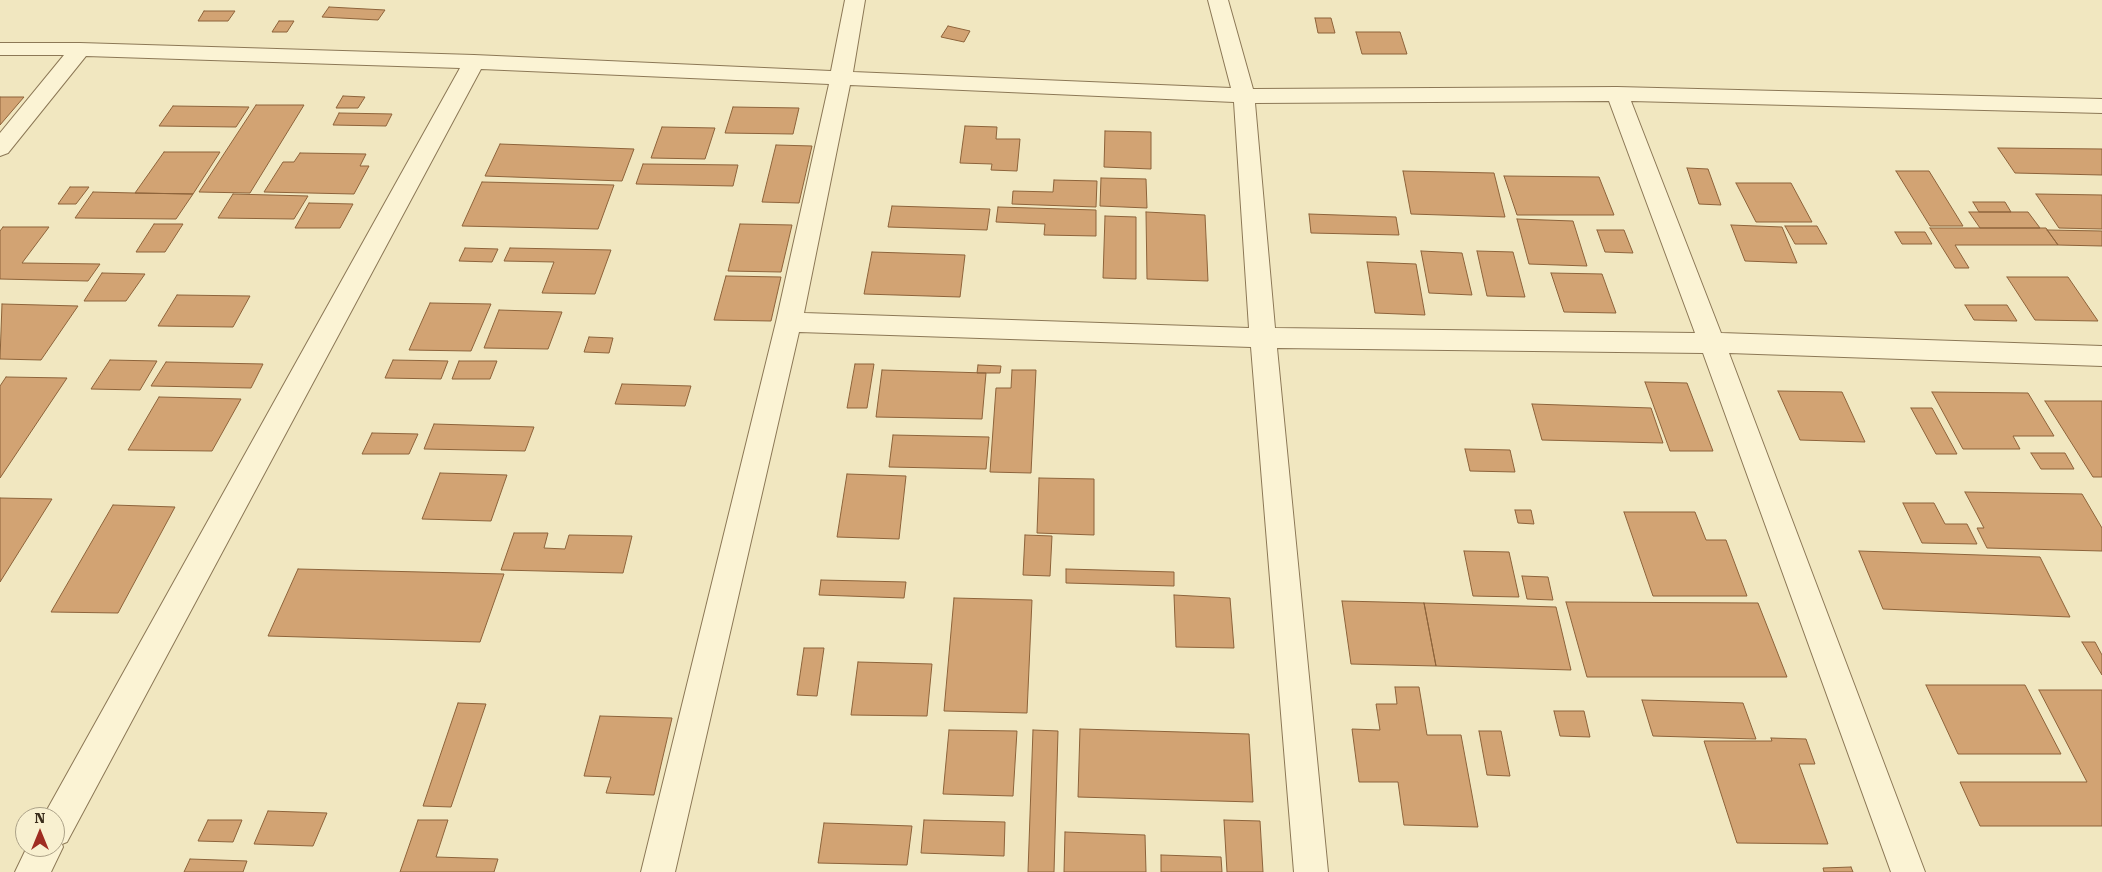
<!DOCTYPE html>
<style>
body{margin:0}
#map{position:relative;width:2102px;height:872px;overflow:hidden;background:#f1e7c0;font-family:"Roboto Serif",serif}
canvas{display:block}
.north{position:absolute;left:15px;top:807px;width:50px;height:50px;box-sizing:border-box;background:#f8f0d0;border:1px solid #aca288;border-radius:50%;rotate:0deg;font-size:14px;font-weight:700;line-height:20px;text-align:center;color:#3a2d1c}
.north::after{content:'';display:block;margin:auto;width:18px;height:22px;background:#9f2d22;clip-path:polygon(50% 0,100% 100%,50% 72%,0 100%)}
</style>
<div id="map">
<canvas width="2102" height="872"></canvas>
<div class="north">N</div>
</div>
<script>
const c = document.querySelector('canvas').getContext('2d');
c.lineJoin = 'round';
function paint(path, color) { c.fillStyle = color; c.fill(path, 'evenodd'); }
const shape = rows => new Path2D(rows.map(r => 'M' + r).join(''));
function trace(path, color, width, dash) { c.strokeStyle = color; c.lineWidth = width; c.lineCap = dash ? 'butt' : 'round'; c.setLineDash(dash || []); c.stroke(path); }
const building = shape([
 [329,7,385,10,378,20,322,17,329,7],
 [204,11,235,11,228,21,198,21,204,11],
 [1315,18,1331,18,1335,33,1318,33,1315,18],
 [279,21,294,21,287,32,272,32,279,21],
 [948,26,970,31,964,42,941,37,948,26],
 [1356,32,1400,32,1407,54,1362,54,1356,32],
 [343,96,365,97,358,108,336,108,343,96],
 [0,97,24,97,0,125,0,97],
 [256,105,304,105,250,193,199,192,256,105],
 [173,106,249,107,236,127,159,126,173,106],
 [733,107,799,108,793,134,725,133,733,107],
 [339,113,392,114,386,126,333,125,339,113],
 [965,126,997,127,996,139,1020,139,1017,171,991,170,992,164,960,163,965,126],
 [662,127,715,128,705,159,651,158,662,127],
 [1105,131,1151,132,1151,169,1104,167,1105,131],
 [500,144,634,149,622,181,485,176,500,144],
 [776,145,812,146,799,203,762,202,776,145],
 [1998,148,2102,149,2102,175,2015,173,1998,148],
 [164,152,220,152,193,194,135,193,164,152],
 [300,153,366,154,360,166,369,166,354,194,264,192,283,162,294,162,300,153],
 [643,164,738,165,733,186,636,184,643,164],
 [1687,168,1708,169,1721,205,1699,204,1687,168],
 [1403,171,1494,173,1505,217,1411,214,1403,171],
 [1896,171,1929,171,1963,226,1930,226,1896,171],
 [1504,176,1599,177,1614,215,1517,215,1504,176],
 [1101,178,1146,179,1147,208,1100,206,1101,178],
 [1054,180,1097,181,1096,207,1012,204,1013,191,1053,192,1054,180],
 [482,182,614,185,598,229,462,226,482,182],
 [1736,183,1791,183,1812,222,1756,222,1736,183],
 [70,187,89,187,76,204,58,204,70,187],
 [93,192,135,193,193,194,176,219,75,218,93,192],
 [233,194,308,196,294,219,218,218,233,194],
 [2036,194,2102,195,2102,229,2059,228,2036,194],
 [1973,202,2005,202,2011,212,1979,212,1973,202],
 [309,203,353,204,340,228,295,228,309,203],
 [892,206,990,209,987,230,888,227,892,206],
 [998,207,1096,210,1096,236,1044,235,1045,224,996,222,998,207],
 [1146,212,1205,215,1208,281,1147,279,1146,212],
 [1969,212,2028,212,2040,228,1980,228,1969,212],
 [1309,214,1396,217,1399,235,1311,233,1309,214],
 [1105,216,1136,217,1136,279,1103,278,1105,216],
 [1517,219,1573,221,1587,266,1529,264,1517,219],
 [154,224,183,224,165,252,136,252,154,224],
 [740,224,792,225,781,272,728,271,740,224],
 [1731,225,1782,227,1797,263,1745,261,1731,225],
 [1785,226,1817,226,1827,244,1795,244,1785,226],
 [3,227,49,227,22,263,100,264,88,281,0,279,0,231,3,227],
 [1930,228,2046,228,2058,245,1955,245,1969,268,1955,268,1930,228],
 [1597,230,1624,230,1633,253,1605,252,1597,230],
 [2047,230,2102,231,2102,246,2058,245,2047,230],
 [1895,232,1925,232,1932,244,1902,244,1895,232],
 [465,248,498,249,492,262,459,261,465,248],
 [510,248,611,250,595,294,542,293,554,262,504,261,510,248],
 [1421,251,1462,253,1472,295,1429,293,1421,251],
 [1477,251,1513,252,1525,297,1487,296,1477,251],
 [872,252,965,255,960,297,864,294,872,252],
 [1367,262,1416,264,1425,315,1375,313,1367,262],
 [102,273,145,274,126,301,84,301,102,273],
 [1551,273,1602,274,1616,313,1564,312,1551,273],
 [726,276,781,277,771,321,714,320,726,276],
 [2007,277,2068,277,2098,321,2035,320,2007,277],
 [177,295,250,296,233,327,158,326,177,295],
 [430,303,491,304,471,351,409,350,430,303],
 [2,304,78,306,41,360,0,359,2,304],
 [1965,305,2007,305,2017,321,1974,320,1965,305],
 [499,310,562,312,548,349,484,348,499,310],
 [589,337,613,338,609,353,584,352,589,337],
 [110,360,157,361,140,390,91,389,110,360],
 [393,360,448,361,441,379,385,378,393,360],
 [459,361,497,361,490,379,452,379,459,361],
 [166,362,263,364,251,388,151,386,166,362],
 [855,364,874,364,867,408,847,408,855,364],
 [978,365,1001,366,1000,373,977,373,978,365],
 [882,370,986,373,982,419,876,417,882,370],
 [1012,370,1036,370,1031,473,990,472,996,388,1011,388,1012,370],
 [6,377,67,378,0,478,0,386,6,377],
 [1645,382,1687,383,1713,451,1670,451,1645,382],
 [622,384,691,386,685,406,615,404,622,384],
 [1778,391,1842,392,1865,442,1800,440,1778,391],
 [1932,392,2028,393,2054,436,2013,436,2020,449,1963,449,1932,392],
 [159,397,241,399,212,451,128,450,159,397],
 [2045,401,2102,401,2102,477,2093,477,2045,401],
 [1532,404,1651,408,1663,443,1542,440,1532,404],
 [1911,408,1932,408,1957,454,1936,454,1911,408],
 [434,424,534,427,525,451,424,449,434,424],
 [372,433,418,434,409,454,362,454,372,433],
 [893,435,989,437,986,469,889,467,893,435],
 [1465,449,1510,450,1515,472,1470,471,1465,449],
 [2031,453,2065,453,2074,469,2041,469,2031,453],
 [440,473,507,475,491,521,422,519,440,473],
 [847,474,906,476,899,539,837,537,847,474],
 [1039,478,1094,479,1094,535,1037,533,1039,478],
 [1965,492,2082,494,2102,528,2102,551,1987,548,1977,528,1984,528,1965,492],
 [0,498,52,499,0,582,0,498],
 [1903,503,1934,503,1945,524,1967,524,1977,544,1922,543,1903,503],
 [113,505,175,507,118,613,51,612,113,505],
 [1515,510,1531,510,1534,524,1518,523,1515,510],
 [1624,512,1695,512,1706,540,1726,540,1747,596,1653,596,1624,512],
 [514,533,548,533,544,548,565,549,569,535,632,536,623,573,501,570,514,533],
 [1025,535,1052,536,1050,576,1023,575,1025,535],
 [1464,551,1509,552,1519,597,1473,596,1464,551],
 [1859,551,2040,557,2070,617,1883,609,1859,551],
 [298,569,504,574,480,642,268,636,298,569],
 [1066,569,1174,572,1174,586,1066,583,1066,569],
 [1522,576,1548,577,1553,600,1527,599,1522,576],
 [821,580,906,582,904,598,819,595,821,580],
 [1174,595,1230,598,1234,648,1176,647,1174,595],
 [954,598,1032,600,1027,713,944,711,954,598],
 [1342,601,1424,603,1436,666,1351,664,1342,601],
 [1566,602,1758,603,1787,677,1587,677,1566,602],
 [1424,603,1556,607,1571,670,1436,666,1424,603],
 [2082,642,2095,642,2102,655,2102,675,2082,642],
 [804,648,824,648,817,696,797,695,804,648],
 [858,662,932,664,927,716,851,715,858,662],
 [1926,685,2025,685,2061,754,1958,754,1926,685],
 [1395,687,1419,687,1427,735,1461,735,1478,827,1404,825,1398,782,1359,782,1352,729,1380,730,1376,704,1397,704,1395,687],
 [2039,690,2102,690,2102,826,1980,826,1960,782,2087,782,2039,690],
 [1642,700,1743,703,1756,739,1653,736,1642,700],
 [458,703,486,704,451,807,423,806,458,703],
 [1554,711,1584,711,1590,737,1560,736,1554,711],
 [600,716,672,718,654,795,606,793,611,777,584,776,600,716],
 [1080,729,1249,734,1253,802,1078,797,1080,729],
 [949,730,1017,731,1013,796,943,794,949,730],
 [1033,730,1058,731,1054,872,1028,872,1033,730],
 [1479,731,1501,731,1510,776,1487,775,1479,731],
 [1771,738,1806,739,1815,764,1799,764,1828,844,1737,843,1704,741,1772,741,1771,738],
 [268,811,327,813,313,846,254,844,268,811],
 [208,820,242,820,233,842,198,841,208,820],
 [418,820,448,820,436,857,498,859,494,872,400,872,418,820],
 [924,820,1005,822,1004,856,921,853,924,820],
 [1224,820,1260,821,1263,872,1227,872,1224,820],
 [824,823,912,826,907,865,818,863,824,823],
 [1065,832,1145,835,1146,872,1064,872,1065,832],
 [1161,855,1221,857,1222,872,1161,872,1161,855],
 [190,859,247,861,243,872,184,872,190,859],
 [1851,867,1853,872,1824,872,1823,868,1851,867]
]);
const minor = shape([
 [845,0,865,0,853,72,1231,88,1208,0,1228,0,1253,89,1617,87,2102,99,2102,113,1631,101,1721,333,2102,346,2102,366,1729,353,1925,872,1891,872,1703,353,1277,348,1328,872,1294,872,1251,347,799,332,675,872,641,872,776,322,829,84,481,69,67,842,62,844,63,847,51,872,15,872,27,847,55,847,55,817,43,817,460,68,86,56,8,153,0,156,0,133,64,55,0,55,0,43,80,43,474,55,831,71,845,0],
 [850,85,1234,102,1249,328,804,313,850,85],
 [1609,101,1695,333,1275,328,1255,103,1609,101]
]);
paint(building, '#d2a373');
trace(building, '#8d633a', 1);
trace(minor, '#8c7856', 2);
paint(minor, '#fbf3d4');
</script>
